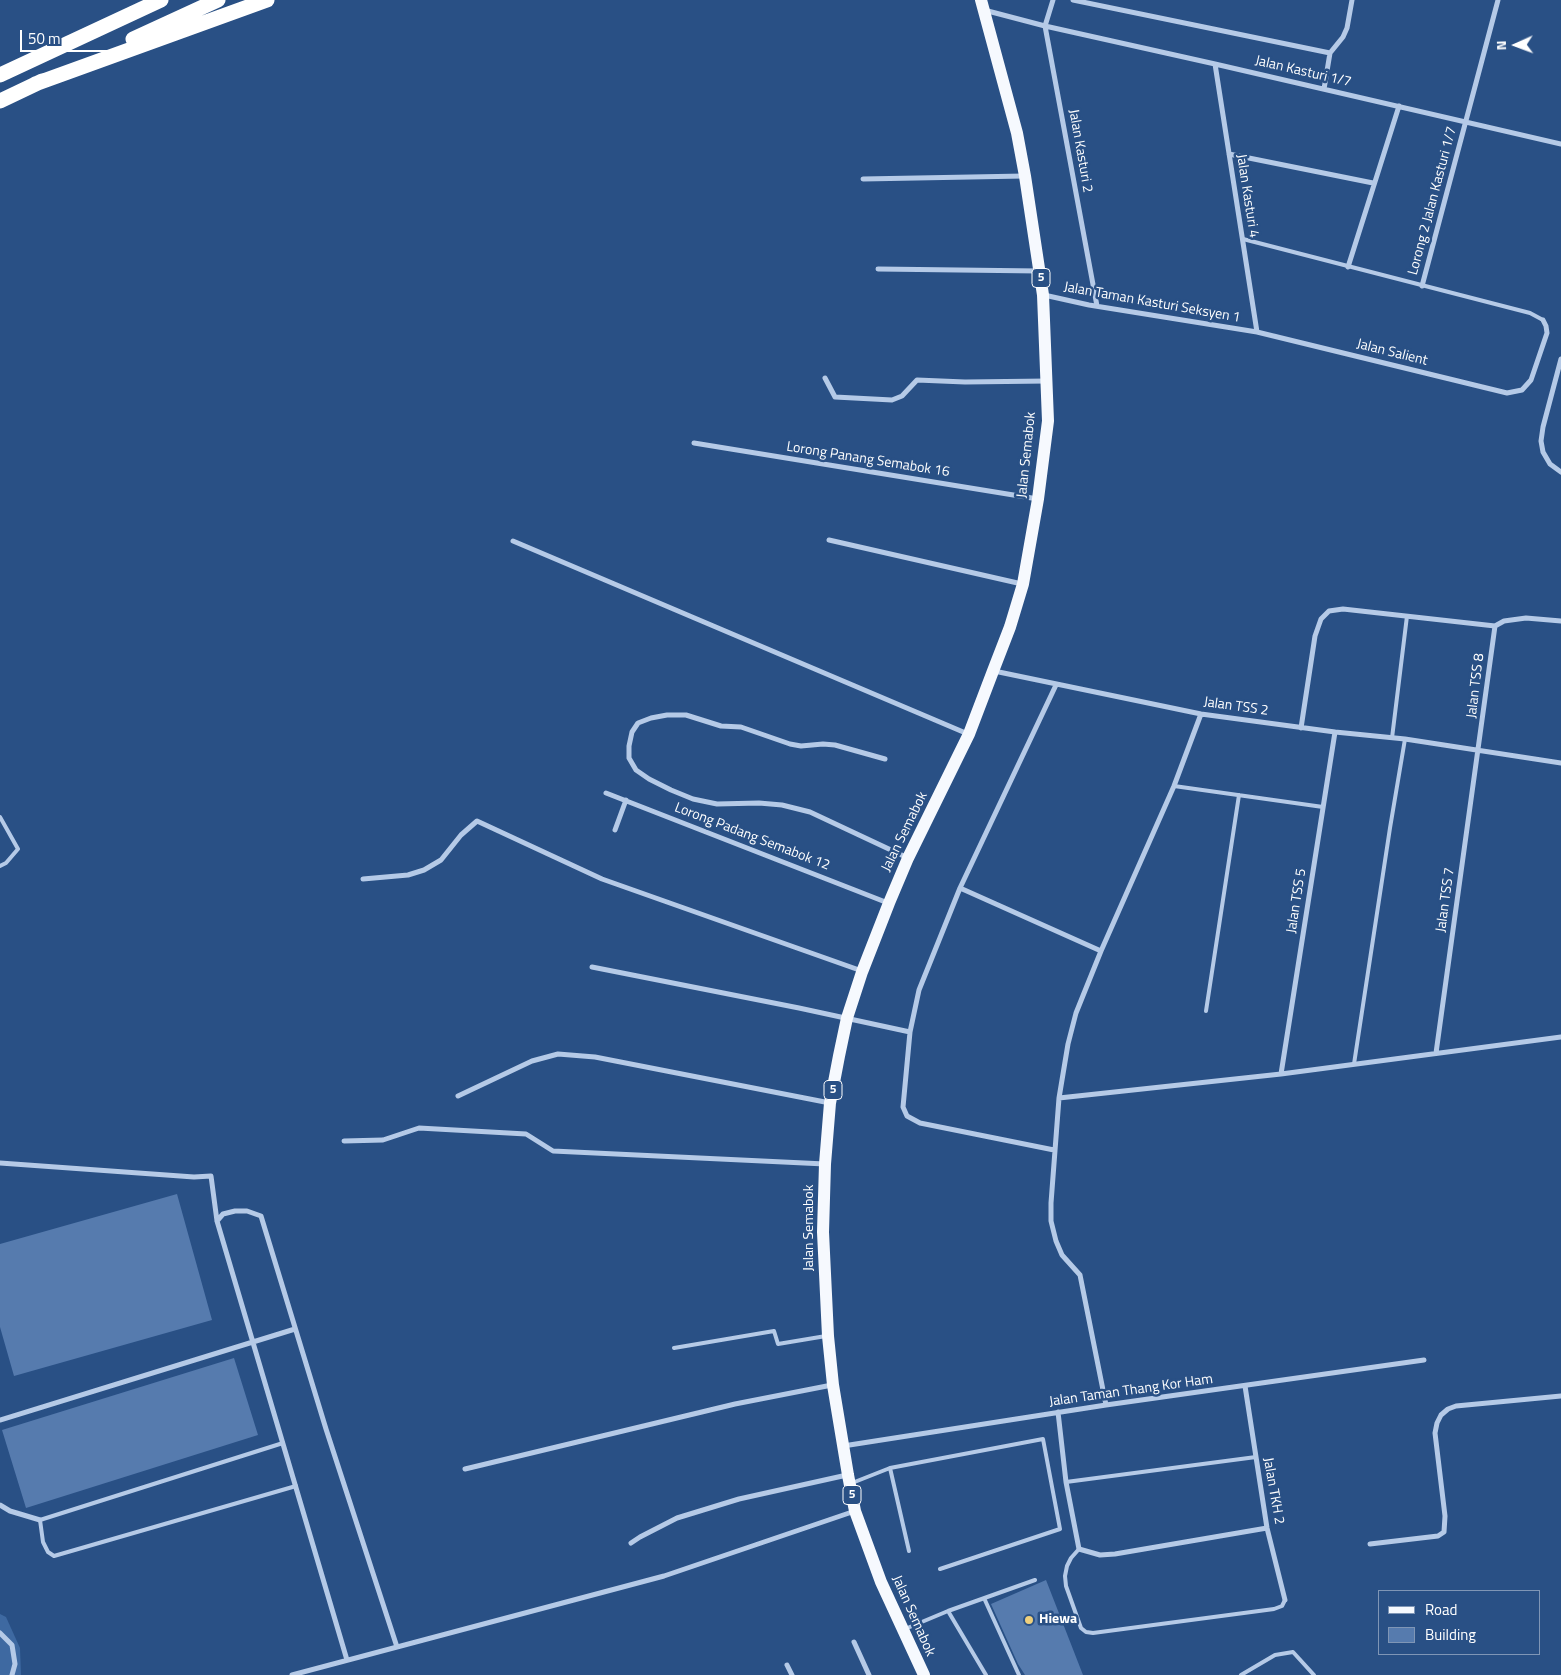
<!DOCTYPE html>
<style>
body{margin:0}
#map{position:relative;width:1561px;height:1675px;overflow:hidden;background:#295085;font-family:"Titillium Web",sans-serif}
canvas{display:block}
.legend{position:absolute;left:1378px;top:1590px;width:162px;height:65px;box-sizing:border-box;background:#295085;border:1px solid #7f96b6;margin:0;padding:6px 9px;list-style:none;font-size:15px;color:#fff}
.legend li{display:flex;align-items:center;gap:10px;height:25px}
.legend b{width:25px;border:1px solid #7f96b6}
.north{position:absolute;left:1491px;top:20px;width:50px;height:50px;-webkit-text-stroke:4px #295085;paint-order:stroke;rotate:268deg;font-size:14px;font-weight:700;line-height:20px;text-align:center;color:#fff}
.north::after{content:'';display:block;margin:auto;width:18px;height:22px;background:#fff;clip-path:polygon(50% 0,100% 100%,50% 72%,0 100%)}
.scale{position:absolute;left:20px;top:30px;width:124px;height:22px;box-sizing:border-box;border:2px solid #fff;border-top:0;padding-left:6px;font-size:15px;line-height:18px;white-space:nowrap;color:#fff;-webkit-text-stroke:4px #295085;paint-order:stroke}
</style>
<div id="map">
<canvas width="1561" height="1675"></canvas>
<ul class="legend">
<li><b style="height:6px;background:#f6f9fe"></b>Road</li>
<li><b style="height:14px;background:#567bae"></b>Building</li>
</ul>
<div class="north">N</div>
<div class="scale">50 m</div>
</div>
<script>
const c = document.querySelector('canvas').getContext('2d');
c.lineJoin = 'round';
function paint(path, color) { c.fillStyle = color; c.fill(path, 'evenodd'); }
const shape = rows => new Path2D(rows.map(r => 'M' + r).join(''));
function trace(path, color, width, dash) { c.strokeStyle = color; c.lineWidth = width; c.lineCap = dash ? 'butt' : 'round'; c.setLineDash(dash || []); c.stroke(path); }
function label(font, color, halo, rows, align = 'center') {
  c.font = font + ' "Titillium Web",sans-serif'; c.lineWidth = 5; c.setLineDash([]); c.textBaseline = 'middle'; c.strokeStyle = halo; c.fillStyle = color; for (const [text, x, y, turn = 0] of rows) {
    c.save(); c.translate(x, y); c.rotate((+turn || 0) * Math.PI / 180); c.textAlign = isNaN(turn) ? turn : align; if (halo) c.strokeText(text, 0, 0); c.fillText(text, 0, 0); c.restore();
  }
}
const green = shape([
 [0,1614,6,1617,20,1648,21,1675,0,1675]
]);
const building = shape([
 [177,1194,212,1320,14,1376,0,1327,0,1244],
 [234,1358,258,1435,26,1508,2,1430],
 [1046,1580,1083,1675,1025,1675,1018,1664,991,1604]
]);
const lane = shape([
 [1243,239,1530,313,1543,320],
 [1392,738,1407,616],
 [1174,786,1323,807],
 [0,817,18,849,6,863,0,866],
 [1206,1011,1239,795],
 [1354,1064,1390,828,1405,739],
 [674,1348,774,1331,778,1344,826,1336],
 [283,1443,40,1520,43,1542,48,1552,54,1556,296,1486],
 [890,1468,909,1551],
 [1066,1482,1256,1457],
 [852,1483,890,1468,1043,1439,1060,1529,940,1569],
 [1079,1549,1071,1558,1067,1566,1065,1576,1066,1586,1081,1628,1086,1632,1093,1633,1274,1609,1282,1606,1285,1600],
 [984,1598,1019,1675],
 [948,1611,986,1675],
 [905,1629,948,1611,1035,1580],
 [1241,1675,1275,1655,1293,1652,1314,1675]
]);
const street = shape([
 [1053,0,1045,26,1097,306],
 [1073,0,1330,53],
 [984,10,1045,26,1215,64,1561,144],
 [1215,64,1257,332],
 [1324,89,1330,53,1343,37,1347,28,1352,0],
 [1229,154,1373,183],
 [863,179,1024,176],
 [1348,267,1399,106],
 [878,269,1039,271],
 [1422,286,1498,0],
 [1044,295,1089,305,1257,332,1507,393,1522,390,1531,380,1547,333,1546,326,1543,320],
 [1561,359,1543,427,1541,441,1543,452,1550,464,1561,472],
 [825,378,835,397,892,400,902,396,917,380,965,382,1047,381],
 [694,443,1038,499],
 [829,540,1022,584],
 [513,541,968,734],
 [1495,626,1504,621,1526,618,1561,621],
 [994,671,1201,714,1335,732,1405,739,1561,763],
 [1301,728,1315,636,1321,619,1329,611,1343,609,1495,626],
 [885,759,835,745,823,744,801,746,790,744,741,727,721,726,686,715,667,715,651,718,638,723,632,732,629,746,629,758,636,770,649,779,671,790,693,799,717,804,759,803,782,805,810,812,908,858],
 [606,793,888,903],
 [615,830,626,800],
 [363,879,408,875,424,870,441,860,461,835,477,821,602,879,862,971],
 [960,888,1101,951],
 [592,967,799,1008,910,1032],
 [1436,1053,1495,626],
 [1281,1074,1335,732],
 [458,1096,532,1061,558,1054,595,1057,830,1103],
 [1059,1098,1281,1074,1561,1037],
 [344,1141,383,1140,419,1128,526,1134,553,1151,825,1164],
 [1054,1150,920,1123,907,1116,903,1107,910,1032,919,990,960,888,1056,685],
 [0,1163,194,1177,211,1176,217,1221,347,1660],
 [217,1221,223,1214,235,1211,247,1211,261,1216,326,1429,397,1647],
 [1245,1386,1267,1528,1285,1600],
 [1106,1405,1080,1275,1062,1255,1056,1241,1051,1221,1051,1203,1059,1098,1068,1044,1076,1013,1101,951,1174,786,1201,714],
 [1058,1412,1066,1482,1079,1549,1100,1555,1115,1554,1267,1528],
 [0,1420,295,1329],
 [843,1446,1106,1405,1424,1360],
 [465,1469,735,1404,832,1385],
 [0,1505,10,1511,40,1520],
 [631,1543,640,1537,677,1518,739,1499,847,1475],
 [1370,1544,1438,1536,1444,1532,1445,1516,1435,1433,1437,1423,1441,1415,1448,1409,1456,1406,1561,1396],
 [0,1633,12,1645,15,1664,12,1675],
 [854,1642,869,1675],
 [787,1665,792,1675],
 [292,1675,664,1576,855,1511]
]);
const primary = shape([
 [924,1675,881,1582,855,1511,848,1475,833,1385,828,1336,823,1232,825,1164,830,1103,839,1056,847,1018,862,972,889,903,908,858,969,734,993,671,1010,627,1023,584,1038,499,1048,421,1043,295,1025,176,1017,133,981,0]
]);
const highway = shape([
 [133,39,218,0],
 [0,75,161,0],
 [35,84,267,0],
 [0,101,42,81]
]);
const markers = [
 [1029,1620,5,"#eecf7c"]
];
const shields = [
 [1041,278,18],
 [833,1090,18],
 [852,1495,18]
];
const shieldNames = [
 ["5",1041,278],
 ["5",833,1090],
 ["5",852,1495]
];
const streetNames = [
 ["Jalan Kasturi 1/7",1303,72,13],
 ["Jalan Kasturi 2",1080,151,80],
 ["Jalan Kasturi 4",1247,196,81],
 ["Lorong 2 Jalan Kasturi 1/7",1433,201,-75],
 ["Jalan Taman Kasturi Seksyen 1",1152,303,10],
 ["Jalan Salient",1392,353,14],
 ["Jalan Semabok",1027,455,-84],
 ["Lorong Panang Semabok 16",868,460,9],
 ["Jalan TSS 8",1476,686,-83],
 ["Jalan TSS 2",1236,707,8],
 ["Jalan Semabok",905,832,-64],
 ["Lorong Padang Semabok 12",752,837,21],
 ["Jalan TSS 7",1446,900,-82],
 ["Jalan TSS 5",1297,901,-81],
 ["Jalan Semabok",810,1228,-90],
 ["Jalan Taman Thang Kor Ham",1131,1391,-8],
 ["Jalan TKH 2",1273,1491,80],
 ["Jalan Semabok",913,1616,66]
];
const poiNames = [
 ["Hiewa",1039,1620]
];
paint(green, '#3e69a1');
paint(building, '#567bae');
trace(lane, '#b5cae7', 4);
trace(street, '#b5cae7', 5);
trace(primary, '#f6f9fe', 12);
trace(highway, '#fff', 15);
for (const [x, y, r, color] of markers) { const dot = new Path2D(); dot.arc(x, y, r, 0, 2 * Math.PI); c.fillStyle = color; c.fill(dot); trace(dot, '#295085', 2); }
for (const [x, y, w] of shields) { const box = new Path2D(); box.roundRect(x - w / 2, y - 9.5, w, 19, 4); c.fillStyle = '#295085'; c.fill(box); trace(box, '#fff', 1); }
label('bold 12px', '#fff', null, shieldNames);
label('14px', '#fff', '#295085', streetNames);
label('bold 14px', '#fff', '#295085', poiNames, 'left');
</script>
